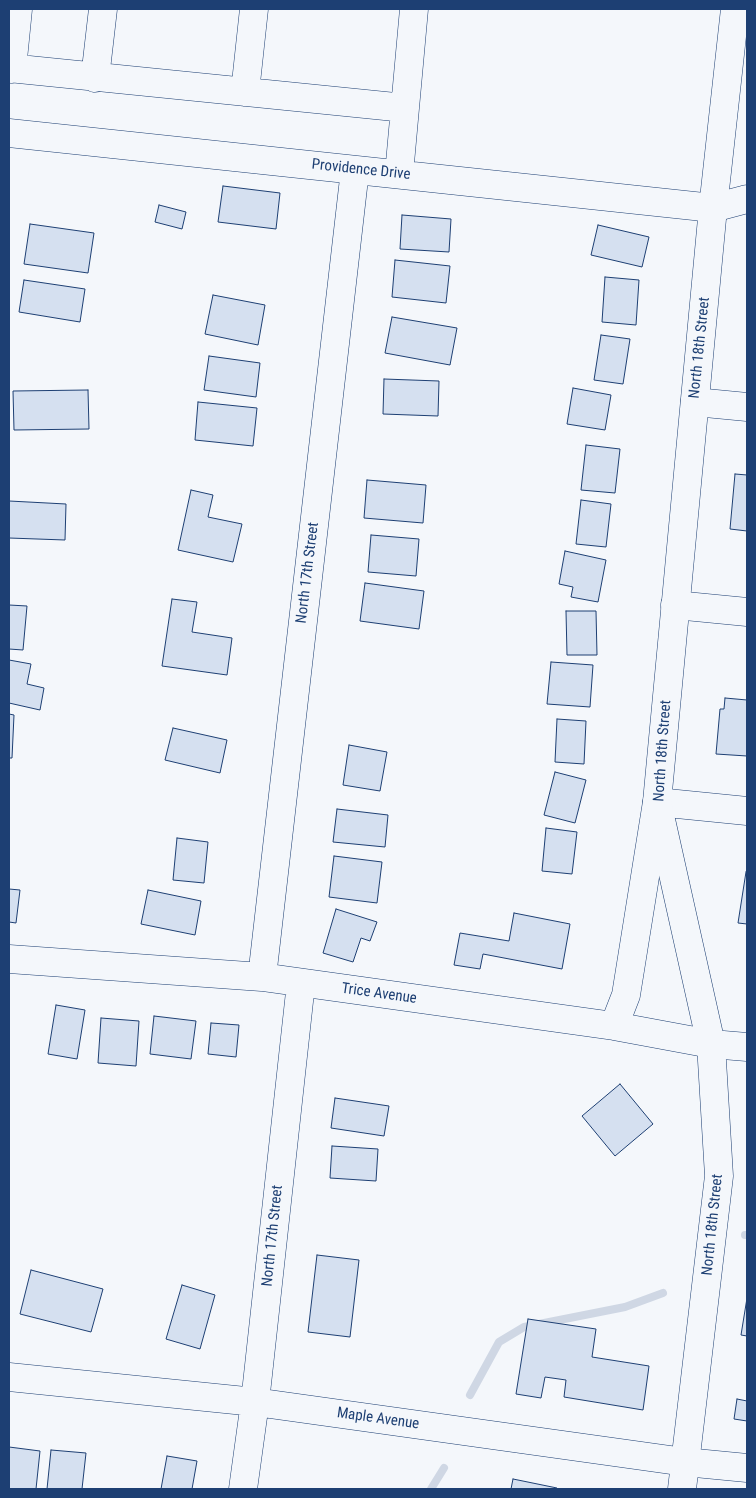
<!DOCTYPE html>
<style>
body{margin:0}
#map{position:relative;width:756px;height:1498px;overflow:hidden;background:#f4f7fb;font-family:"Roboto Condensed",sans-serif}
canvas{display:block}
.frame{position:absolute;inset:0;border:10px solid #1d3f73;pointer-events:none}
</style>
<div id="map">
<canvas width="756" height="1498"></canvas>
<div class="frame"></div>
</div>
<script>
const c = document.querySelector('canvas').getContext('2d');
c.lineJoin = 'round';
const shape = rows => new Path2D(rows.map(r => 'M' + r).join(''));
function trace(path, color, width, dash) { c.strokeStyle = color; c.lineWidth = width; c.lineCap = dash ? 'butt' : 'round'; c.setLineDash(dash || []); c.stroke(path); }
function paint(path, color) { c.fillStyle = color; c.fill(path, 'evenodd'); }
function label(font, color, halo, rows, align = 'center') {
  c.font = font + ' "Roboto Condensed",sans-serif'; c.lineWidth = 4; c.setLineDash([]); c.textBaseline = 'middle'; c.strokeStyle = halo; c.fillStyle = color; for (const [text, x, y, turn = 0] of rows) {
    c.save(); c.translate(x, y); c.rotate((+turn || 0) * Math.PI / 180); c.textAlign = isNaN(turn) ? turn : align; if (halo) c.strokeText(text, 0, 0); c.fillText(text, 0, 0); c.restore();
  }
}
const stream = shape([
 [745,1235,747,1235],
 [470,1395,499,1342,524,1327,625,1307,663,1293],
 [431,1489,444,1468]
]);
const building = shape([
 [223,186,280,193,276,229,218,222,223,186],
 [159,205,186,212,182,229,155,222,159,205],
 [402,215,451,219,449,252,400,249,402,215],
 [30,224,94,233,88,273,24,264,30,224],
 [598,225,649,237,642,267,591,255,598,225],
 [395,260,450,266,446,303,392,297,395,260],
 [605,277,639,280,636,325,602,322,605,277],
 [24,280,85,289,80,322,19,312,24,280],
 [213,295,265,305,258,345,205,334,213,295],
 [392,317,457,328,450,365,385,353,392,317],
 [601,335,630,339,623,384,594,380,601,335],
 [209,356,260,363,256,397,204,390,209,356],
 [384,379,439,381,438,416,383,414,384,379],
 [573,388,611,395,605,430,567,424,573,388],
 [88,390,89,429,14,430,13,391,88,390],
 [198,402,257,408,253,446,195,440,198,402],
 [586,445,620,449,615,493,581,490,586,445],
 [735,474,747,475,747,531,730,529,735,474],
 [367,480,426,485,423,523,364,518,367,480],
 [191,490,213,495,208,517,242,524,233,562,178,550,191,490],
 [581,500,611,504,606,547,576,544,581,500],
 [9,501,66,504,65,540,9,538,9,501],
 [371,535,419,539,416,576,368,572,371,535],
 [565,551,606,560,598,602,571,597,573,587,559,584,565,551],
 [365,583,424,591,419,629,360,621,365,583],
 [172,599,197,602,192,632,232,638,227,675,162,666,172,599],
 [9,605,27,606,23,650,9,649,9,605],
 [566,611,596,611,597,655,567,655,566,611],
 [9,660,31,664,27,684,44,688,40,710,9,703,9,660],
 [551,662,593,665,590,707,547,704,551,662],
 [725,698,747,700,747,756,716,754,720,709,724,709,725,698],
 [9,714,14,715,12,758,9,758,9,714],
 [557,719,586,721,584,764,555,762,557,719],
 [173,728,227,740,220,773,165,760,173,728],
 [349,745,387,752,380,791,343,785,349,745],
 [555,772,586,780,575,823,544,815,555,772],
 [337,809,388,815,385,847,333,842,337,809],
 [546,828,577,832,572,874,542,871,546,828],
 [177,838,208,842,204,883,173,880,177,838],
 [334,856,382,862,377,903,329,897,334,856],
 [746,872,747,873,747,924,738,923,746,872],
 [9,889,20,890,16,923,9,922,9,889],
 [148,890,201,901,195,935,141,924,148,890],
 [336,909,377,922,370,941,361,938,353,962,323,953,336,909],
 [514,913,570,924,562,969,483,954,480,969,454,965,460,933,509,941,514,913],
 [56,1005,85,1010,77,1059,48,1054,56,1005],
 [154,1016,196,1021,191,1059,150,1054,154,1016],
 [101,1018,139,1021,136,1066,98,1063,101,1018],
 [211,1023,239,1025,236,1057,208,1054,211,1023],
 [620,1084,653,1124,615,1156,582,1116,620,1084],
 [335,1098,389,1106,384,1136,331,1128,335,1098],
 [332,1146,378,1149,376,1181,330,1178,332,1146],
 [317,1255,359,1260,350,1337,308,1332,317,1255],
 [31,1270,103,1289,91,1332,20,1314,31,1270],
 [182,1285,215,1295,200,1349,166,1339,182,1285],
 [747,1298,747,1336,741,1335,747,1298],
 [528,1319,596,1329,592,1357,649,1366,643,1410,564,1397,566,1380,545,1377,541,1398,516,1394,528,1319],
 [737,1399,747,1401,747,1421,734,1419,737,1399],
 [9,1447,40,1451,36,1489,9,1489,9,1447],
 [51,1450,86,1453,82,1489,47,1489,51,1450],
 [167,1456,197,1461,192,1489,161,1489,167,1456],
 [513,1479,557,1488,556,1489,511,1489,513,1479]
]);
const minor = shape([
 [9,68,405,108],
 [12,69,18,9],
 [95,78,103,9],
 [245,92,254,9],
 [9,133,713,208,747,199],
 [399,174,414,9],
 [695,402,747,407],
 [675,605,747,612],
 [9,959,262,977,614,1026,711,1044,747,1047],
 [262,977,355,170],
 [614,1026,626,995,657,802,747,811],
 [9,1377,255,1402,685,1462,747,1468],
 [243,1489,255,1402,301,983]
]);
const major = shape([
 [682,1489,719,1176,711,1044,657,802,713,208,735,9]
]);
const streetNames = [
 ["Providence Drive",361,170,6],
 ["North 18th Street",700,348,-84],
 ["North 17th Street",308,573,-83],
 ["North 18th Street",663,751,-86],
 ["Trice Avenue",379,994,8],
 ["North 18th Street",713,1225,-84],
 ["North 17th Street",273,1236,-84],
 ["Maple Avenue",378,1419,8]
];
trace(stream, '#cfd7e4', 8);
paint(building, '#d5e0f0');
trace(building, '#1d3f73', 1);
trace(minor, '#1d3f73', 29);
trace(major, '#1d3f73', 29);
trace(minor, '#f4f7fb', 28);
trace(major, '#f4f7fb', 28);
label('15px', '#1d3f73', '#f4f7fb', streetNames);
</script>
